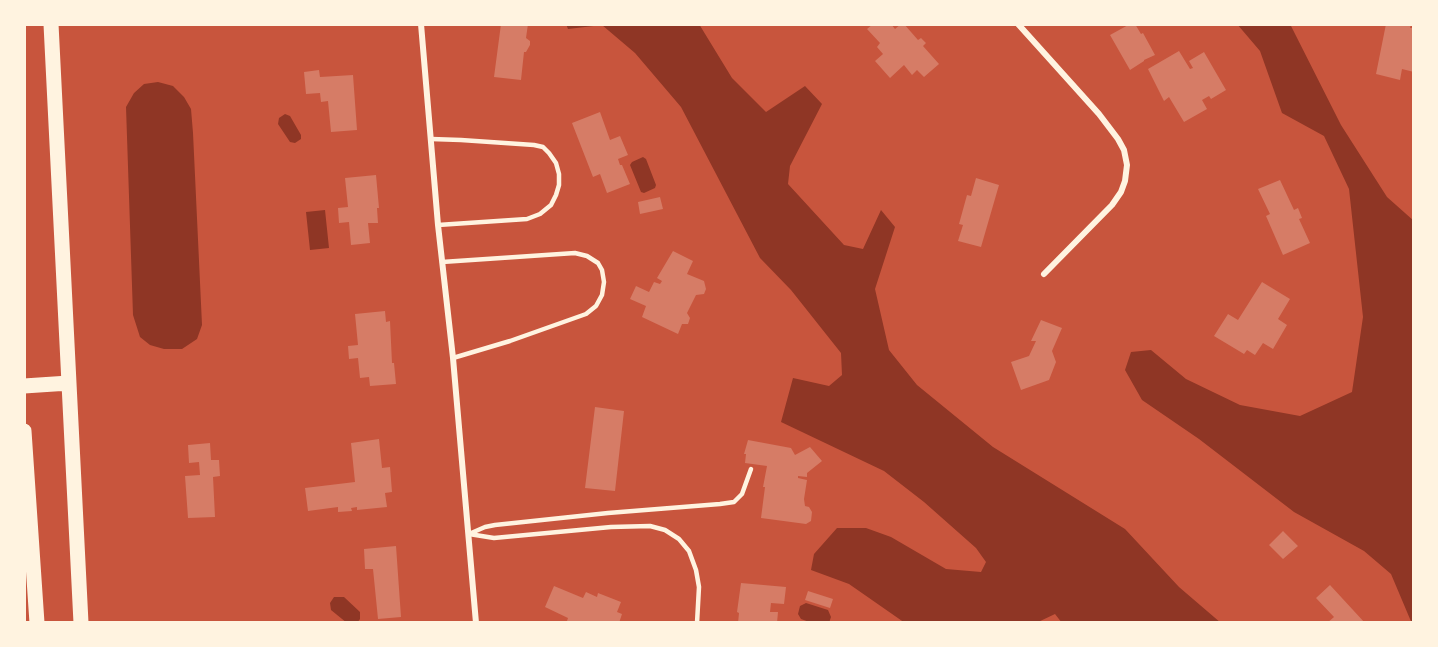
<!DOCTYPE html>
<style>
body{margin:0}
#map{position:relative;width:1438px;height:647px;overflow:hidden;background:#c8553d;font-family:"Playfair Display",serif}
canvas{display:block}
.frame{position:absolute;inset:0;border:26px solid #fff3e0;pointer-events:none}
</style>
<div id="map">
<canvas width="1438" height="647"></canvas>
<div class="frame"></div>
</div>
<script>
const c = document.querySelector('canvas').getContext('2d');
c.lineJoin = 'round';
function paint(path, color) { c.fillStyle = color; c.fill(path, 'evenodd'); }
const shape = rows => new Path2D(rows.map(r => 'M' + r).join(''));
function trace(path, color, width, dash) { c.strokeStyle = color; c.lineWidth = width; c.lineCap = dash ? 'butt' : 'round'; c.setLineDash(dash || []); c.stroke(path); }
const water = shape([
 [566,24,699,24,732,78,766,112,805,86,822,104,790,166,788,184,844,245,863,249,881,210,895,227,875,289,889,350,917,385,993,447,1125,529,1179,587,1221,623,1062,623,1055,614,1036,623,905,623,849,584,811,570,814,554,837,528,866,528,891,537,946,569,981,572,986,562,976,548,924,502,884,471,781,422,793,378,829,386,842,375,841,353,791,290,760,258,681,107,635,53,602,25,568,29],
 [1237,24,1290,24,1341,125,1387,197,1414,221,1414,623,1412,623,1410,619,1391,574,1364,551,1294,512,1199,439,1142,400,1125,370,1131,352,1151,350,1186,379,1240,405,1300,416,1352,392,1363,317,1349,189,1324,136,1282,113,1260,51],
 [158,82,173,86,184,97,191,109,193,133,202,325,197,339,182,349,164,349,150,345,140,337,133,315,126,107,134,93,144,84],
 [285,114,290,116,301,135,301,139,295,143,290,142,278,124,279,118],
 [643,157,646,159,656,185,655,188,644,193,641,192,630,165,632,162],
 [325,210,329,248,310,250,306,212],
 [334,597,344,597,360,612,360,619,357,623,347,623,331,610,330,603],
 [806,603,828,610,831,617,829,623,812,623,801,619,798,614,800,606]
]);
const building = shape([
 [501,24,528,24,526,38,530,41,530,45,526,52,524,52,521,80,494,77],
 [873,24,891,24,895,29,901,24,904,24,918,40,921,38,926,43,923,46,939,64,924,77,917,70,912,75,904,65,890,78,875,61,883,54,877,47,880,43,867,29],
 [1130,24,1135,24,1141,34,1143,33,1155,55,1144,60,1144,61,1130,70,1110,35],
 [1386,24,1411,24,1410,28,1414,28,1414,72,1402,69,1400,80,1376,74],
 [1179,51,1190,69,1193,68,1189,61,1204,52,1226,90,1211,99,1209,96,1202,100,1207,109,1184,122,1169,97,1164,101,1148,69],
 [319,70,320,77,353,75,357,130,331,132,328,101,321,102,320,93,306,94,304,72],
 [600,112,610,140,620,136,628,155,618,159,620,165,622,165,630,184,607,193,600,174,593,177,572,123],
 [376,175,379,208,377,208,378,223,368,223,370,243,351,245,349,222,339,223,338,208,348,207,345,178],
 [976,178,999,185,981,247,958,241,963,225,959,224,967,195,971,196],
 [1280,180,1294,210,1298,208,1302,218,1299,219,1310,243,1283,255,1266,216,1270,214,1258,189],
 [660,197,663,209,640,214,638,202],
 [673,251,693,261,687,274,704,281,706,289,704,294,696,295,687,313,690,318,688,324,682,324,678,334,642,317,646,306,630,299,636,286,649,292,654,282,660,284,662,281,657,278],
 [1262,282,1290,299,1278,319,1287,325,1273,349,1263,343,1255,355,1247,350,1244,354,1214,336,1228,314,1238,320],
 [385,311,386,322,390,321,392,363,394,363,396,384,370,386,369,377,360,378,358,358,349,359,348,346,358,345,355,314],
 [1041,320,1062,328,1052,351,1056,362,1049,380,1021,390,1011,362,1029,356,1036,341,1031,341],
 [595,407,624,411,615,491,585,488],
 [379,439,382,468,390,467,392,492,385,493,387,507,357,510,357,507,351,508,352,511,338,512,338,507,308,511,305,488,355,482,351,443],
 [748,440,791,448,795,455,810,447,822,461,807,473,807,477,798,476,798,478,807,480,804,499,805,506,809,507,812,512,811,521,806,524,761,518,765,487,763,487,767,466,745,463,746,454,744,454],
 [210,443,211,460,219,460,220,476,213,477,215,517,188,518,185,476,200,475,199,462,189,463,188,445],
 [1283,531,1298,546,1283,559,1269,545],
 [396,546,401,617,378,619,373,569,365,569,364,549],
 [741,583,786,587,784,604,771,603,770,612,778,612,777,623,738,623,739,613,737,612],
 [1330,585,1365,623,1327,623,1334,617,1316,598],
 [554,586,583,598,586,592,597,597,598,593,621,602,617,612,622,614,619,623,572,623,567,621,568,618,545,607],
 [808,591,833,599,830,608,805,600]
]);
const service = shape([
 [431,139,461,140,534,145,543,147,549,153,556,163,559,174,559,185,556,195,551,205,540,214,527,219,438,225],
 [442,262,575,253,587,256,598,263,602,270,604,282,602,295,596,306,586,314,510,341,453,358],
 [469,534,485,527,495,525,608,513,720,504,734,502,742,494,751,469],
 [469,534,494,538,611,527,650,526,665,530,679,539,689,551,696,570,699,587,697,623]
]);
const minor = shape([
 [421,24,438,225,453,358,476,623],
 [1018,24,1099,114,1118,139,1124,150,1127,165,1125,181,1121,192,1112,205,1044,274]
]);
const primary = shape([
 [51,24,81,623],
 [24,386,69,383],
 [24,431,37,623]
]);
paint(water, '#8f3625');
paint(building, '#d67c66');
trace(service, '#fff3e0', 4.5);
trace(minor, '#fff3e0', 6);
trace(primary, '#fff3e0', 15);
</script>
